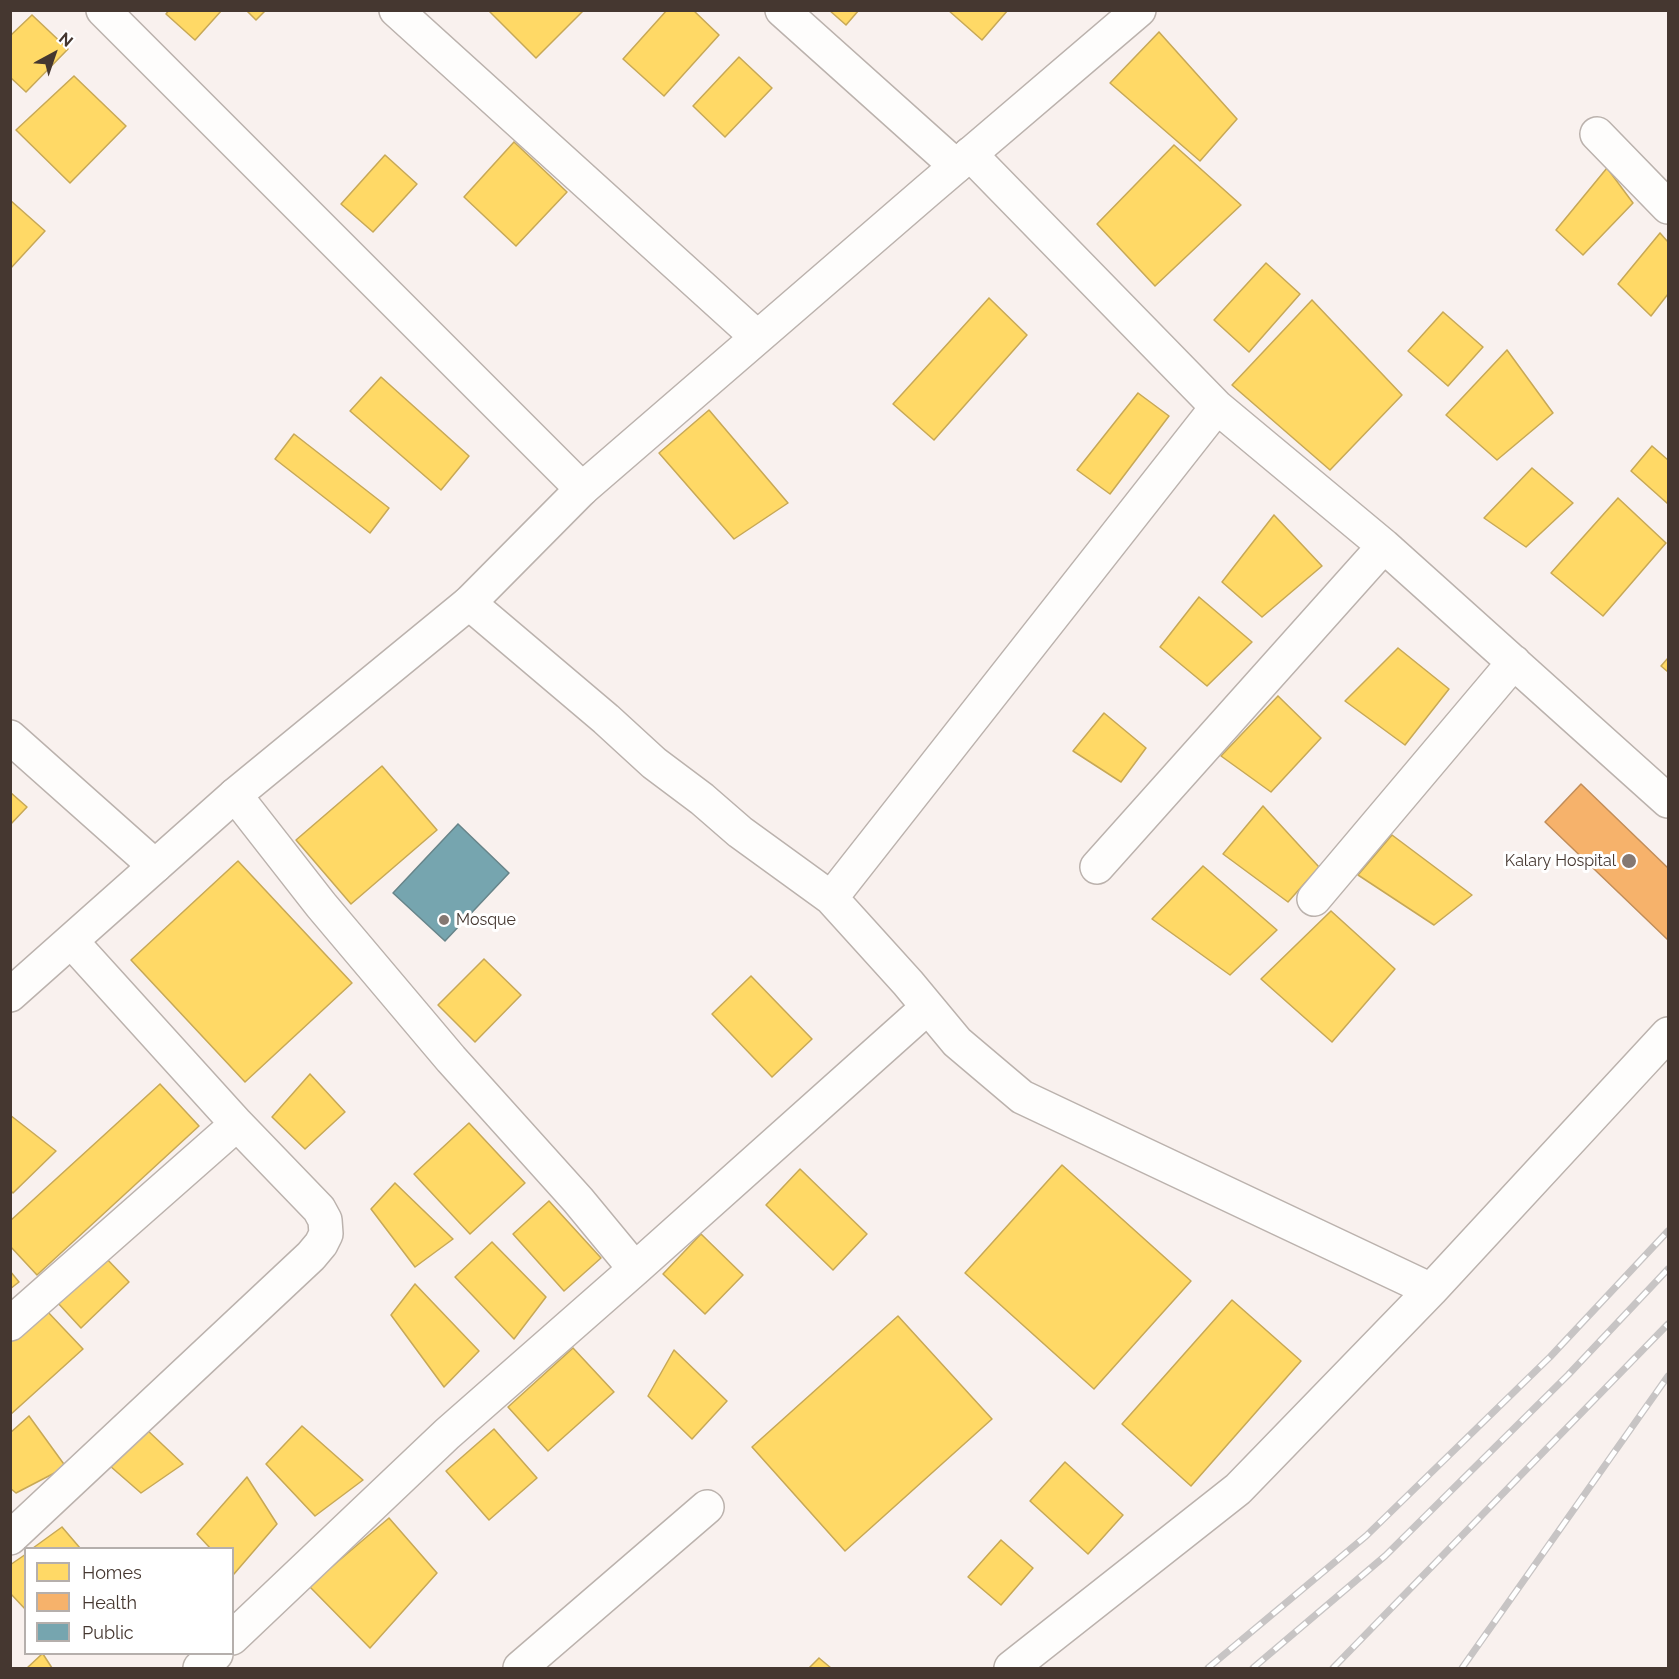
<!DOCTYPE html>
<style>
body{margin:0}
#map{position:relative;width:1679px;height:1679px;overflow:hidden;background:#f9f1ee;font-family:Raleway,sans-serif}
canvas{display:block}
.frame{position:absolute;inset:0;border:12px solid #453730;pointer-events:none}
.legend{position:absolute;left:24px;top:1547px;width:210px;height:108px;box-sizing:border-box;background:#fff;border:2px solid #b5afac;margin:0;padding:8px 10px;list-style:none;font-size:18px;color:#453730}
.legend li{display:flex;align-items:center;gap:12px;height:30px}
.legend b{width:30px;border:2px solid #b5afac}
.north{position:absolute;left:24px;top:24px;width:60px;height:60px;-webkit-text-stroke:4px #fff;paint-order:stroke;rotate:40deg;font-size:16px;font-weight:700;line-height:24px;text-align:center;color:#453730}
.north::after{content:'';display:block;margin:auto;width:21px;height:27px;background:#453730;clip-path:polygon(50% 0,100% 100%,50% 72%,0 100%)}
</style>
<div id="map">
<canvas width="1679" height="1679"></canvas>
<div class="frame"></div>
<ul class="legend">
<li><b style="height:16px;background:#ffd966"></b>Homes</li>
<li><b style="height:16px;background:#f6b26b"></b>Health</li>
<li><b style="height:16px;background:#76a5af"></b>Public</li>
</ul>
<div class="north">N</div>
</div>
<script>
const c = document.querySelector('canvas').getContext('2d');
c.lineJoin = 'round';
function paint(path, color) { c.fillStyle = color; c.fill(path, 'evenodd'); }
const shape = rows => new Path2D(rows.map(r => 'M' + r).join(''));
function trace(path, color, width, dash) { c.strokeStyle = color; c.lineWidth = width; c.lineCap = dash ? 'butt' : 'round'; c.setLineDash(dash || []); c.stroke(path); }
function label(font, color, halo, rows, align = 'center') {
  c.font = font + ' Raleway,sans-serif'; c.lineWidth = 6; c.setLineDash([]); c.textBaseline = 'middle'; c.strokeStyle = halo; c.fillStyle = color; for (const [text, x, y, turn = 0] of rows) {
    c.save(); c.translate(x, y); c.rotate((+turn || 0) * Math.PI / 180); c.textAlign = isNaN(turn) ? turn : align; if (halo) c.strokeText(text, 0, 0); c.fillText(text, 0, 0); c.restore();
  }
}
const homes = shape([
 [169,10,222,10,195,40,166,14,169,10],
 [246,10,266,10,256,20,246,10],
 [488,10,584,10,536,58,488,10],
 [667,10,693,10,719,35,664,96,623,59,667,10],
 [829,10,859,10,846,25,829,10],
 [948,10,1008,10,982,40,948,10],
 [32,15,68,49,26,92,10,77,10,36,32,15],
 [1159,32,1237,119,1200,161,1110,83,1159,32],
 [739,57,772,88,725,137,693,106,739,57],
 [74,76,126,126,70,183,16,130,74,76],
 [514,142,567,192,516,246,464,197,514,142],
 [1174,145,1241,205,1155,286,1097,224,1174,145],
 [385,155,417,184,373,232,341,204,385,155],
 [1607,168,1633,203,1583,255,1556,230,1607,168],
 [10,200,45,231,10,269,10,200],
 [1660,233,1668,242,1668,294,1651,316,1618,284,1660,233],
 [1266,263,1300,294,1249,352,1214,320,1266,263],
 [989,298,1027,335,934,440,893,404,989,298],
 [1312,300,1402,395,1330,470,1232,385,1312,300],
 [1443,312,1483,347,1448,386,1408,351,1443,312],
 [1507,350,1553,413,1497,460,1446,415,1507,350],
 [381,377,469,456,441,490,350,411,381,377],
 [1138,393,1169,416,1110,494,1077,470,1138,393],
 [709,410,788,503,734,539,659,453,709,410],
 [294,434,389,508,370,533,275,459,294,434],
 [1652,446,1668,460,1668,504,1631,471,1652,446],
 [1532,468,1573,503,1526,547,1484,518,1532,468],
 [1618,498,1666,543,1603,616,1551,573,1618,498],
 [1274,515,1322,566,1262,617,1222,582,1274,515],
 [1199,597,1252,642,1207,686,1160,647,1199,597],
 [1398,648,1449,689,1405,745,1345,701,1398,648],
 [1668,658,1668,672,1661,666,1668,658],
 [1278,696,1321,738,1271,792,1221,756,1278,696],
 [1104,713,1146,748,1121,782,1073,751,1104,713],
 [382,766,437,830,351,904,296,840,382,766],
 [10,792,27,807,10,825,10,792],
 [1263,806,1319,867,1288,902,1223,854,1263,806],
 [1392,835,1472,895,1434,925,1358,875,1392,835],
 [238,861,352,983,245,1082,131,960,238,861],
 [1203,866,1277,930,1230,975,1152,919,1203,866],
 [1331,911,1395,969,1332,1042,1261,979,1331,911],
 [484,959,521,995,475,1042,438,1005,484,959],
 [751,976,812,1039,772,1077,712,1014,751,976],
 [310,1074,345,1112,305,1149,272,1117,310,1074],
 [160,1084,199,1126,37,1275,10,1246,10,1221,160,1084],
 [10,1115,56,1151,13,1193,10,1190,10,1115],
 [469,1123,525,1183,470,1234,414,1174,469,1123],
 [1062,1165,1191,1281,1094,1389,965,1273,1062,1165],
 [800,1169,867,1234,833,1270,766,1205,800,1169],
 [395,1183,453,1239,415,1267,371,1209,395,1183],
 [549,1201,601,1258,564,1291,513,1234,549,1201],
 [701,1234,743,1275,705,1314,663,1274,701,1234],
 [492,1242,546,1297,514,1339,455,1277,492,1242],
 [104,1256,129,1282,81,1328,57,1302,104,1256],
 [10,1271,19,1282,10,1289,10,1271],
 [415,1284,479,1351,444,1387,391,1315,415,1284],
 [1232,1300,1301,1361,1191,1486,1122,1424,1232,1300],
 [46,1310,83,1349,10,1415,10,1342,46,1310],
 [898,1316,992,1419,845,1551,752,1447,898,1316],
 [573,1348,614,1392,548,1451,508,1407,573,1348],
 [674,1350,727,1401,692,1439,648,1396,674,1350],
 [29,1416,66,1467,16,1493,10,1488,10,1433,29,1416],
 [302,1426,363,1480,315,1516,266,1464,302,1426],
 [145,1428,183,1464,141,1493,110,1466,145,1428],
 [494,1429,537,1478,489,1520,446,1471,494,1429],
 [1065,1462,1123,1515,1088,1554,1030,1501,1065,1462],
 [247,1477,277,1524,234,1574,232,1572,232,1548,210,1548,197,1534,247,1477],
 [389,1518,437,1573,370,1648,309,1586,389,1518],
 [62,1527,80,1548,33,1548,62,1527],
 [1001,1540,1033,1568,1001,1605,968,1577,1001,1540],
 [26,1554,26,1610,10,1593,10,1565,26,1554],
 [43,1654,52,1668,27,1668,42,1654,43,1654],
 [819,1658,831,1668,809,1668,819,1658]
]);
const health = shape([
 [1581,784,1668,868,1668,940,1545,822,1581,784]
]);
const public = shape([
 [458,824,509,873,445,941,393,893,458,824]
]);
const minor = shape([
 [103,10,582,489],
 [396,10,757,337],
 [782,10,956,166],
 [1597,134,1668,207],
 [970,154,1217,407,1384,546,1668,801],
 [469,603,606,719,654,763,702,799,740,832,831,898,908,983,957,1042,1022,1097,1431,1290],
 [10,737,155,866],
 [235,795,321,905,451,1059,578,1200,635,1269],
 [1097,867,1384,546],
 [831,898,1217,407],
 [1314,899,1514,662],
 [10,1324,237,1124],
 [10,1538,311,1256,321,1244,326,1234,325,1220,319,1209,237,1124,72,942],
 [232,1638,447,1434,635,1269,928,1007],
 [200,1668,216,1654],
 [520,1668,707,1507],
 [1011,1668,1238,1489,1431,1290,1668,1034]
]);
const secondary = shape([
 [10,995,235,795,469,603,582,489,927,191,1139,10]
]);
const rail = shape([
 [1208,1668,1366,1536,1550,1357,1668,1231],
 [1253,1668,1385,1556,1568,1375,1668,1269],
 [1333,1668,1668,1324],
 [1462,1668,1668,1376]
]);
const markers = [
 [1629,861,8,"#847872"],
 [444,920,6,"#847872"]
];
const poiNames = [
 ["Kalary Hospital",1616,861],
 ["Mosque",456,920,"left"]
];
paint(homes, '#ffd966');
trace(homes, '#c7a856', 1.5);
paint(health, '#f6b26b');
trace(health, '#c18d59', 1.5);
paint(public, '#76a5af');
trace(public, '#678489', 1.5);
trace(minor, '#bbb2ad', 36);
trace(secondary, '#bbb2ad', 36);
trace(minor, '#fefdfc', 33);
trace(secondary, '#fefdfc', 33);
trace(rail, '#c7c4c4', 7);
trace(rail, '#fff', 4.5, [14]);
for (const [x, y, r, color] of markers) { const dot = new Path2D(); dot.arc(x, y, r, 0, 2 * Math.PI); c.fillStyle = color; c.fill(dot); trace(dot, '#fff', 2); }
label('16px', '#453730', '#fff', poiNames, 'right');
</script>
